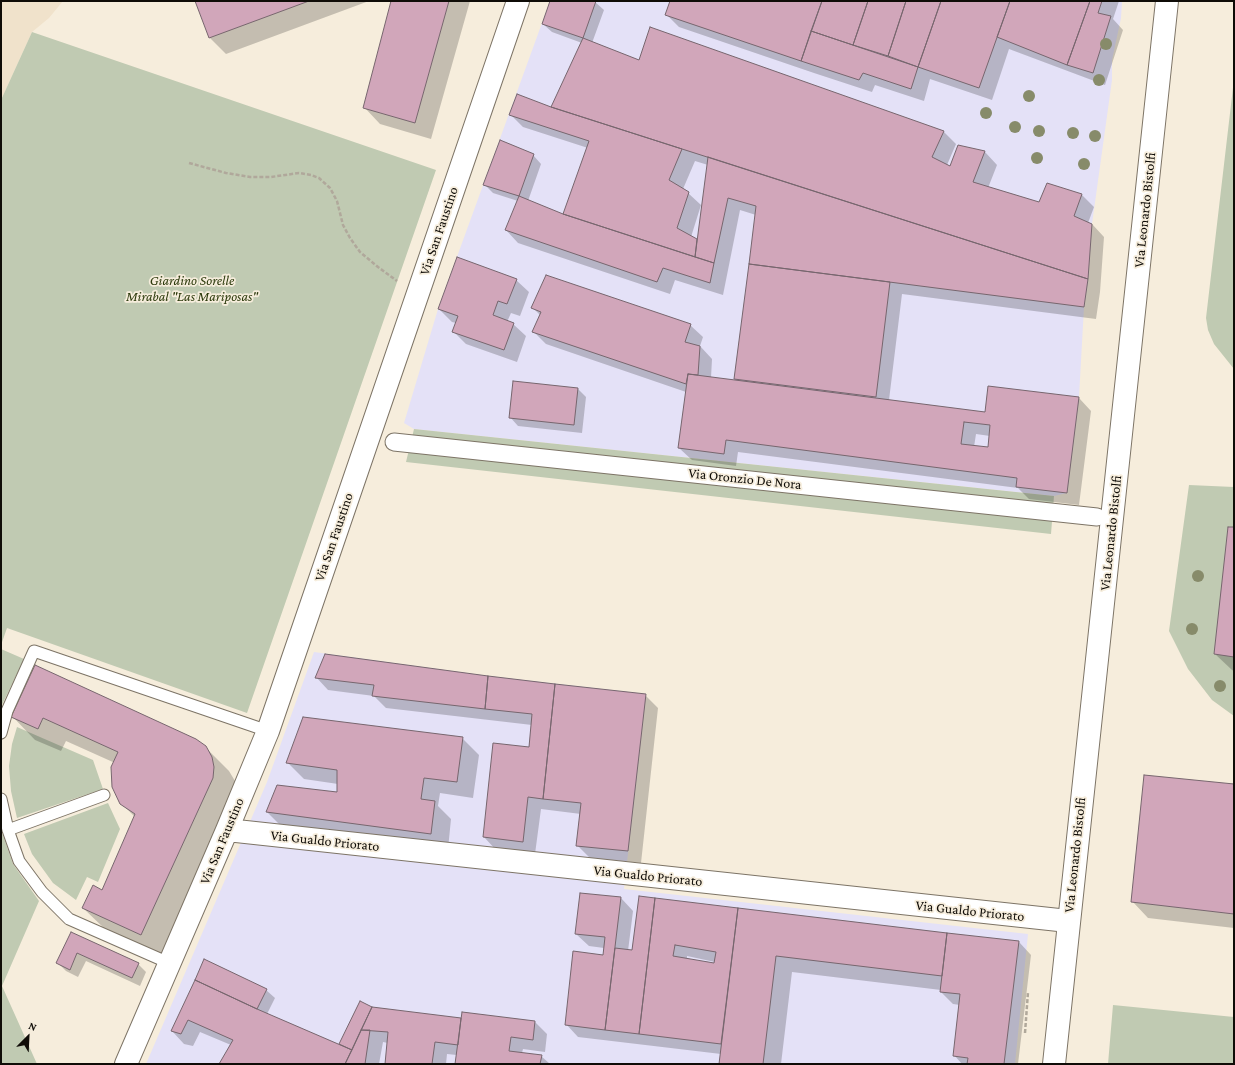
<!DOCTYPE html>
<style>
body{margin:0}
#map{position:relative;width:1235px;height:1065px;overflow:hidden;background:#f6eddc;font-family:"Crimson Pro",serif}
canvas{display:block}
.frame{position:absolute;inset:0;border:2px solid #0f0c07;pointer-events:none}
.north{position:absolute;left:8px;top:1017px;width:40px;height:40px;-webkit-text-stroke:3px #f6eddc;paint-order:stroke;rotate:24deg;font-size:11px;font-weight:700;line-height:16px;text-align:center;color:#0f0c07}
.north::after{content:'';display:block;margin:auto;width:14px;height:18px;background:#0f0c07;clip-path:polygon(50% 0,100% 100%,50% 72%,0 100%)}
</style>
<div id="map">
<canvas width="1235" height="1065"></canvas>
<div class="frame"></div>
<div class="north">N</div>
</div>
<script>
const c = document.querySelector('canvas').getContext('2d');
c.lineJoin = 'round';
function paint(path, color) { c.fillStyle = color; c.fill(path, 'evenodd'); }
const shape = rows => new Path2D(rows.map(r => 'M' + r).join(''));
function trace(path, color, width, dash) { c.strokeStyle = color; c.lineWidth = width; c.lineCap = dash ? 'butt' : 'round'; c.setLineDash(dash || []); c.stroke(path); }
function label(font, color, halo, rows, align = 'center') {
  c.font = font + ' "Crimson Pro",serif'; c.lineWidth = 3.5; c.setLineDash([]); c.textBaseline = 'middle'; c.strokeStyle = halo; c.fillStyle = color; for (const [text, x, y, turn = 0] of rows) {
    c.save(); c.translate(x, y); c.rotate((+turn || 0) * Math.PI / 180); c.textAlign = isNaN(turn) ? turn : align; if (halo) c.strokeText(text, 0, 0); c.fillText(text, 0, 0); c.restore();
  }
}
const built = shape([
 [1,1,63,1,49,18,32,32,1,100]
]);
const industrial = shape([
 [550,1,1122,1,1121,18,1112,60,1112,80,1092,224,1088,279,1084,307,1079,397,1067,493,1054,496,414,429,404,423,438,309],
 [314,652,488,676,646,694,624,889,1028,934,1015,1064,146,1064,267,782]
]);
const green = shape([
 [32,32,436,170,247,713,7,628,1,645,1,100],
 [1234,79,1234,369,1214,344,1208,330,1206,318],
 [414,429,1054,496,1051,534,406,462],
 [1189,485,1234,487,1234,716,1212,700,1188,669,1169,631],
 [1,649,24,659,1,707],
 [17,727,93,760,103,789,17,818,11,791,9,766,12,744],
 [108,803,120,829,98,882,87,877,76,900,53,883,32,854,24,834],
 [1,830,13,864,39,901,2,986,37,1064,1,1064],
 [1113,1005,1234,1017,1234,1064,1108,1064]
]);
const shadow = shape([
 [196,1,369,1,226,54,210,38],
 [392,1,470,1,431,139,380,124,364,107],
 [551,1,595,2,604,10,592,43,640,61,944,132,956,144,947,165,950,167,959,146,985,152,997,165,988,188,1039,203,1082,195,1094,207,1088,223,1092,224,1104,237,1100,292,1096,319,902,294,889,400,986,413,1079,398,1091,411,1079,505,1029,499,1018,488,738,452,736,466,692,460,679,448,686,392,546,344,534,332,541,316,533,308,690,325,703,337,700,346,712,359,711,378,735,380,756,215,740,210,723,295,675,280,670,294,518,243,506,230,518,201,493,193,485,185,533,155,541,164,528,201,564,215,588,148,523,127,510,114,552,108,582,43,552,32,543,24],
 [695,161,708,165,698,241,691,237,701,205,688,193,683,189],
 [976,434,990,436,989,448,974,447],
 [671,1,1119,1,1113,19,1123,30,1105,85,1009,49,992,100,930,79,924,101,875,85,872,92,814,73,679,27,666,14],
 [516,280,529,292,520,316,511,313,507,322,513,324,526,336,517,362,466,344,453,331,456,323,452,322,439,309],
 [578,389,586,397,582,433,518,426,510,417],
 [1234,528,1234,671,1232,670,1215,654],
 [35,666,205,747,229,771,235,781,237,791,164,958,107,931,83,908,103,891,135,817,121,803,115,763,66,741,61,751,35,740,12,716],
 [316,677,488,677,645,695,658,708,641,863,590,858,577,845,581,814,541,809,535,854,496,850,484,837,529,748,532,725,386,708,374,696,328,690],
 [462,738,479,755,473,798,440,793,438,806,451,819,448,849,283,828,267,812,338,793,338,784,304,779,287,762],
 [1234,785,1234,928,1148,918,1132,901],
 [640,897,1019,942,1031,955,1018,1064,962,1064,954,1055,960,1005,953,1004,941,992,941,990,792,972,781,1064,720,1064,721,1054,578,1037,566,1024,604,956,604,948,589,946,576,934,621,898,633,911,628,951,633,951],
 [687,956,715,962,714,964,687,959],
 [71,933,138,964,146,972,140,986,86,961,78,977,66,971,58,963],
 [205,960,266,990,275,998,267,1014,344,1047,340,1044,373,1008,462,1019,535,1022,547,1034,545,1052,523,1049,522,1053,541,1056,550,1064,456,1064,457,1055,447,1054,446,1064,386,1064,388,1043,383,1042,379,1064,220,1064,231,1045,200,1032,193,1046,184,1044,172,1031]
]);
const building = shape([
 [195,1,309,1,209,38,195,1],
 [391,1,449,1,415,123,363,108,391,1],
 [550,1,596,1,583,38,542,24,550,1],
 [670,1,822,1,801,61,665,15,670,1],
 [822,1,868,1,853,45,811,31,822,1],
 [868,1,906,1,888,56,853,45,868,1],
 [906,1,941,1,918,67,888,56,906,1],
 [941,1,1010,1,979,88,918,67,941,1],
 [1010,1,1090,1,1067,65,997,37,1010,1],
 [1090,1,1102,1,1098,13,1111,16,1093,73,1067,65,1090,1],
 [650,27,944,131,932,157,950,166,958,145,985,151,973,182,1039,202,1047,183,1082,194,1074,216,1092,224,1088,279,551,107,583,38,639,60,650,27],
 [811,31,918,67,911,89,863,73,859,80,801,61,811,31],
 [517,94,551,107,682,149,669,180,689,192,677,228,697,239,695,257,563,214,589,141,509,115,517,94],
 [500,140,534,154,519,196,483,185,500,140],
 [708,157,1088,279,1084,307,749,264,756,206,728,198,714,263,695,257,708,157],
 [519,196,563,214,714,263,710,283,663,268,657,282,505,230,519,196],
 [457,257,517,279,507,304,498,301,493,315,514,323,504,350,452,332,458,316,438,309,457,257],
 [749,264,890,282,876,397,734,379,749,264],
 [546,275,691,324,685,342,700,346,698,375,688,374,686,384,532,332,541,312,531,308,546,275],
 [688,374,985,412,988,386,1079,397,1067,493,1016,487,1017,478,726,440,724,454,678,448,688,374],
 [964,422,990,425,988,447,961,444,964,422],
 [513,381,578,388,574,425,509,418,513,381],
 [1228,527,1234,527,1234,657,1214,654,1228,527],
 [325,654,488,676,485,709,372,696,374,685,315,678,325,654],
 [35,665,196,739,206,746,212,757,214,767,213,778,141,935,82,908,93,885,102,890,135,814,120,804,112,787,111,767,118,752,43,718,38,729,11,717,35,665],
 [488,676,555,684,543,799,528,797,523,842,483,837,493,743,529,747,532,714,485,709,488,676],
 [555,684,646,694,628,851,576,846,581,803,543,799,555,684],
 [303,717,463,737,457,782,424,778,421,799,435,801,431,834,266,812,277,785,337,792,337,770,286,763,303,717],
 [1144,775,1234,784,1234,914,1131,902,1144,775],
 [580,893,621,897,605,1030,565,1025,573,951,603,955,605,937,575,934,580,893],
 [639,896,655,898,639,1034,605,1030,615,948,632,950,639,896],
 [655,898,738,908,721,1044,639,1034,655,898],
 [675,945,716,952,714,963,673,956,675,945],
 [738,908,947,933,942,976,776,956,763,1064,719,1064,738,908],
 [71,932,139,963,132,978,77,953,70,970,56,963,71,932],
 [947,933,1019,941,1004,1064,967,1064,968,1058,953,1056,960,994,940,992,947,933],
 [204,959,267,989,257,1009,195,980,204,959],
 [195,980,257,1009,352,1050,345,1064,219,1064,233,1040,188,1020,181,1034,171,1031,195,980],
 [360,1001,372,1007,352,1050,339,1044,360,1001],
 [372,1007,461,1018,458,1045,435,1042,432,1064,385,1064,388,1032,361,1030,372,1007],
 [462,1012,535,1021,533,1040,511,1037,509,1051,542,1055,540,1064,455,1064,462,1012],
 [361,1030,370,1030,365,1064,345,1064,361,1030]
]);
const path = shape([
 [189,163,226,173,250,177,271,177,299,173,311,175,319,178,330,188,337,201,343,225,350,238,360,252,378,267,397,281],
 [1025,1033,1028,992]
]);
const service = shape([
 [1,733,7,711,34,651,268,731],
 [1,799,8,830,19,861,42,892,69,919,169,963],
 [8,830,104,795]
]);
const pedestrian = shape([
 [394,442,1097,517]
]);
const minor = shape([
 [227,830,1068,921],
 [126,1064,227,830,268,731,518,1],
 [1054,1064,1167,1]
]);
const trees = [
 [1106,44],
 [1099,80],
 [1029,96],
 [986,113],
 [1015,127],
 [1039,131],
 [1073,133],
 [1095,136],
 [1037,158],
 [1084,164],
 [1198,576],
 [1192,629],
 [1220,686]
];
const streetNames = [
 ["Via Leonardo Bistolfi",1145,210,-84],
 ["Via San Faustino",439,231,-71],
 ["Via Oronzio De Nora",745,479,6],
 ["Via Leonardo Bistolfi",1111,533,-84],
 ["Via San Faustino",334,537,-71],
 ["Via San Faustino",222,841,-67],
 ["Via Gualdo Priorato",325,841,6],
 ["Via Leonardo Bistolfi",1075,855,-84],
 ["Via Gualdo Priorato",648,876,6],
 ["Via Gualdo Priorato",970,911,6]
];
const parkNames = [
 ["Giardino Sorelle",192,281],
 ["Mirabal \"Las Mariposas\"",192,297]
];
paint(built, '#f0e2cb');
paint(industrial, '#e4e1f7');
paint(green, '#c0cab2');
paint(shadow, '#0003');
paint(building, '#d1a6ba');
trace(building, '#77666e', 1);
trace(service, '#7d7466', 13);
trace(pedestrian, '#7d7466', 19);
trace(minor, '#7d7466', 24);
trace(path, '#b0a89b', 2.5, [4, 2]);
trace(service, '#fff', 11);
trace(pedestrian, '#fff', 17);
trace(minor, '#fff', 22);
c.fillStyle = '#878b6a';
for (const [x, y] of trees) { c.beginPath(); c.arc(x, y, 6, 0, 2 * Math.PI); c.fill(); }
label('14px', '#0f0c07', '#f6eddc', streetNames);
label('italic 14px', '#2c3a0c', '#f6eddc', parkNames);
</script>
